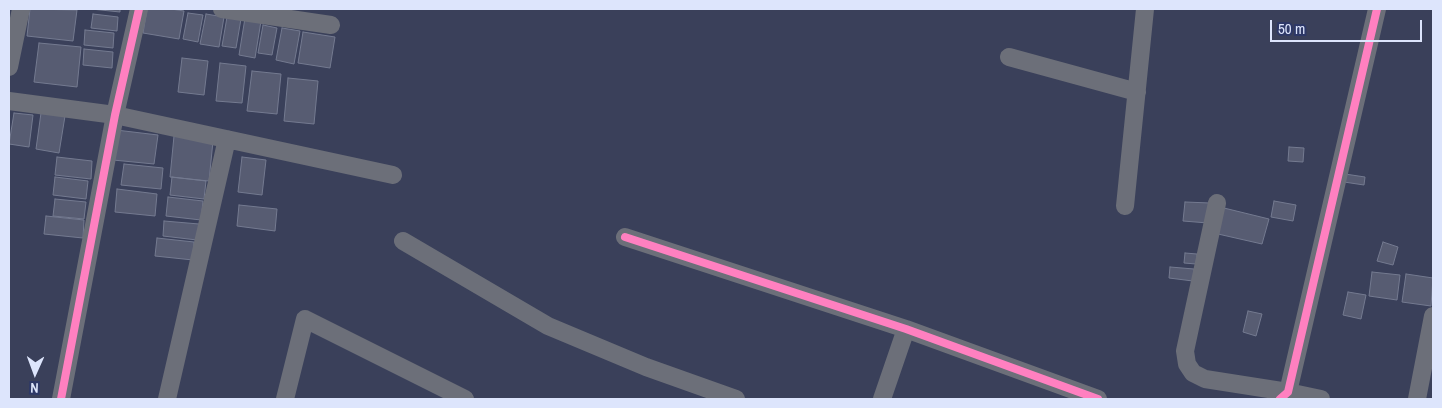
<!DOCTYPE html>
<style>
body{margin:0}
#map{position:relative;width:1442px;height:408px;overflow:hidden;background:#3a405a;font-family:"Archivo Narrow",sans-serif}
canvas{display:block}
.frame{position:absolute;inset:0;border:10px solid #dde5fc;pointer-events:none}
.north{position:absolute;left:10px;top:348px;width:50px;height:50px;-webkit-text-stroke:4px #2d3867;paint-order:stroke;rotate:182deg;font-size:14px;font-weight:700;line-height:20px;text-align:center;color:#dde5fc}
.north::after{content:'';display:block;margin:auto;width:18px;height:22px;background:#dde5fc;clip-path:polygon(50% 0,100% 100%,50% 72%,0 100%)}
.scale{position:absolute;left:1270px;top:20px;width:152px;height:22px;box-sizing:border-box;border:2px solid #dde5fc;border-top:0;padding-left:6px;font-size:15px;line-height:18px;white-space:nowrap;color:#dde5fc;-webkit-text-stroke:4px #2d3867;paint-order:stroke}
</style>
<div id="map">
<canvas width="1442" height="408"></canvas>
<div class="frame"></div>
<div class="north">N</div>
<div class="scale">50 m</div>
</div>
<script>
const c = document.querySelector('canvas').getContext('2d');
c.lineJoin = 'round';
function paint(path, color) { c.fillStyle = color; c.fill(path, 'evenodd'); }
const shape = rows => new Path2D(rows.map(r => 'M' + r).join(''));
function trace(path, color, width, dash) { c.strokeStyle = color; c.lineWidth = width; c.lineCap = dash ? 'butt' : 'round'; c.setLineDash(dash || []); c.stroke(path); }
const building = shape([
 [30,9,77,10,73,41,27,36,30,9],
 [91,9,120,9,120,12,91,9],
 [147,9,171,9,184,11,179,39,143,33,147,9],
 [188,13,203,15,198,42,183,39,188,13],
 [93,14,118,17,117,31,91,28,93,14],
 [206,14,224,17,219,47,200,44,206,14],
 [227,17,241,19,236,48,222,46,227,17],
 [245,18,261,21,255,58,239,55,245,18],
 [263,25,277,28,272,55,258,53,263,25],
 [282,28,300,31,294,64,276,60,282,28],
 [85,30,114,33,113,48,84,45,85,30],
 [303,32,335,37,330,68,298,63,303,32],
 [39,43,81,47,77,87,34,82,39,43],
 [84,49,113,52,112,68,83,65,84,49],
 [182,58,208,61,204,95,178,92,182,58],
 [220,63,246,66,242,103,216,101,220,63],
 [252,71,281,74,277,114,247,111,252,71],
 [288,78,318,81,314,124,284,121,288,78],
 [14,113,33,115,29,147,9,144,14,113],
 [41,113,65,116,59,153,36,149,41,113],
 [116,130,158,135,154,164,113,160,116,130],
 [174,136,213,141,209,181,170,177,174,136],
 [1289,147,1304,148,1303,162,1288,161,1289,147],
 [57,157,92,161,91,179,55,175,57,157],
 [242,157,266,160,262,195,238,192,242,157],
 [124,164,163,168,161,189,121,185,124,164],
 [1345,174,1365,177,1364,185,1344,182,1345,174],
 [55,177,88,181,86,199,53,195,55,177],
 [172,177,206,181,204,199,170,195,172,177],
 [117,189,157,194,155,216,115,212,117,189],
 [168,197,203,201,201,220,166,216,168,197],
 [55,199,86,202,84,219,53,216,55,199],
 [1274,201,1296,205,1293,221,1271,217,1274,201],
 [1185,202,1210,203,1208,223,1183,221,1185,202],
 [239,205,277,209,275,231,237,226,239,205],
 [1224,208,1269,219,1262,244,1218,234,1224,208],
 [46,216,84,220,83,238,44,234,46,216],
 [164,221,199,224,197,240,163,236,164,221],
 [157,238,194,242,193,260,155,256,157,238],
 [1383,242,1398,247,1393,265,1377,261,1383,242],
 [1185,253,1197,254,1196,264,1184,263,1185,253],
 [1170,267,1194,269,1193,281,1169,278,1170,267],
 [1372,272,1400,275,1397,300,1369,296,1372,272],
 [1406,274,1433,278,1431,306,1402,302,1406,274],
 [1348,292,1366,295,1361,319,1343,315,1348,292],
 [1248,311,1262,314,1256,336,1243,332,1248,311]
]);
const street = shape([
 [222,9,331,25],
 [1009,57,1137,92],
 [9,67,21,9],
 [9,101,115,115,393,175],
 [1217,203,1185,351,1187,364,1193,373,1205,379,1288,392,1321,399],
 [1125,206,1145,9],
 [625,237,906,329,1098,399],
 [403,241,548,326,646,367,736,399],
 [61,399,115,115,139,9],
 [167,399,227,139],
 [285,399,305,319,465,399],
 [882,399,906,329],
 [1280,399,1288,392,1377,9],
 [1417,399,1433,316]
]);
const cycleway = shape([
 [625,237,906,329,1098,399],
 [61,399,115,115,139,9],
 [1280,399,1288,392,1377,9]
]);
paint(building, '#575c72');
trace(building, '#747a90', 1);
trace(street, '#6c6f79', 18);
trace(cycleway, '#ff80c0', 8);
</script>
